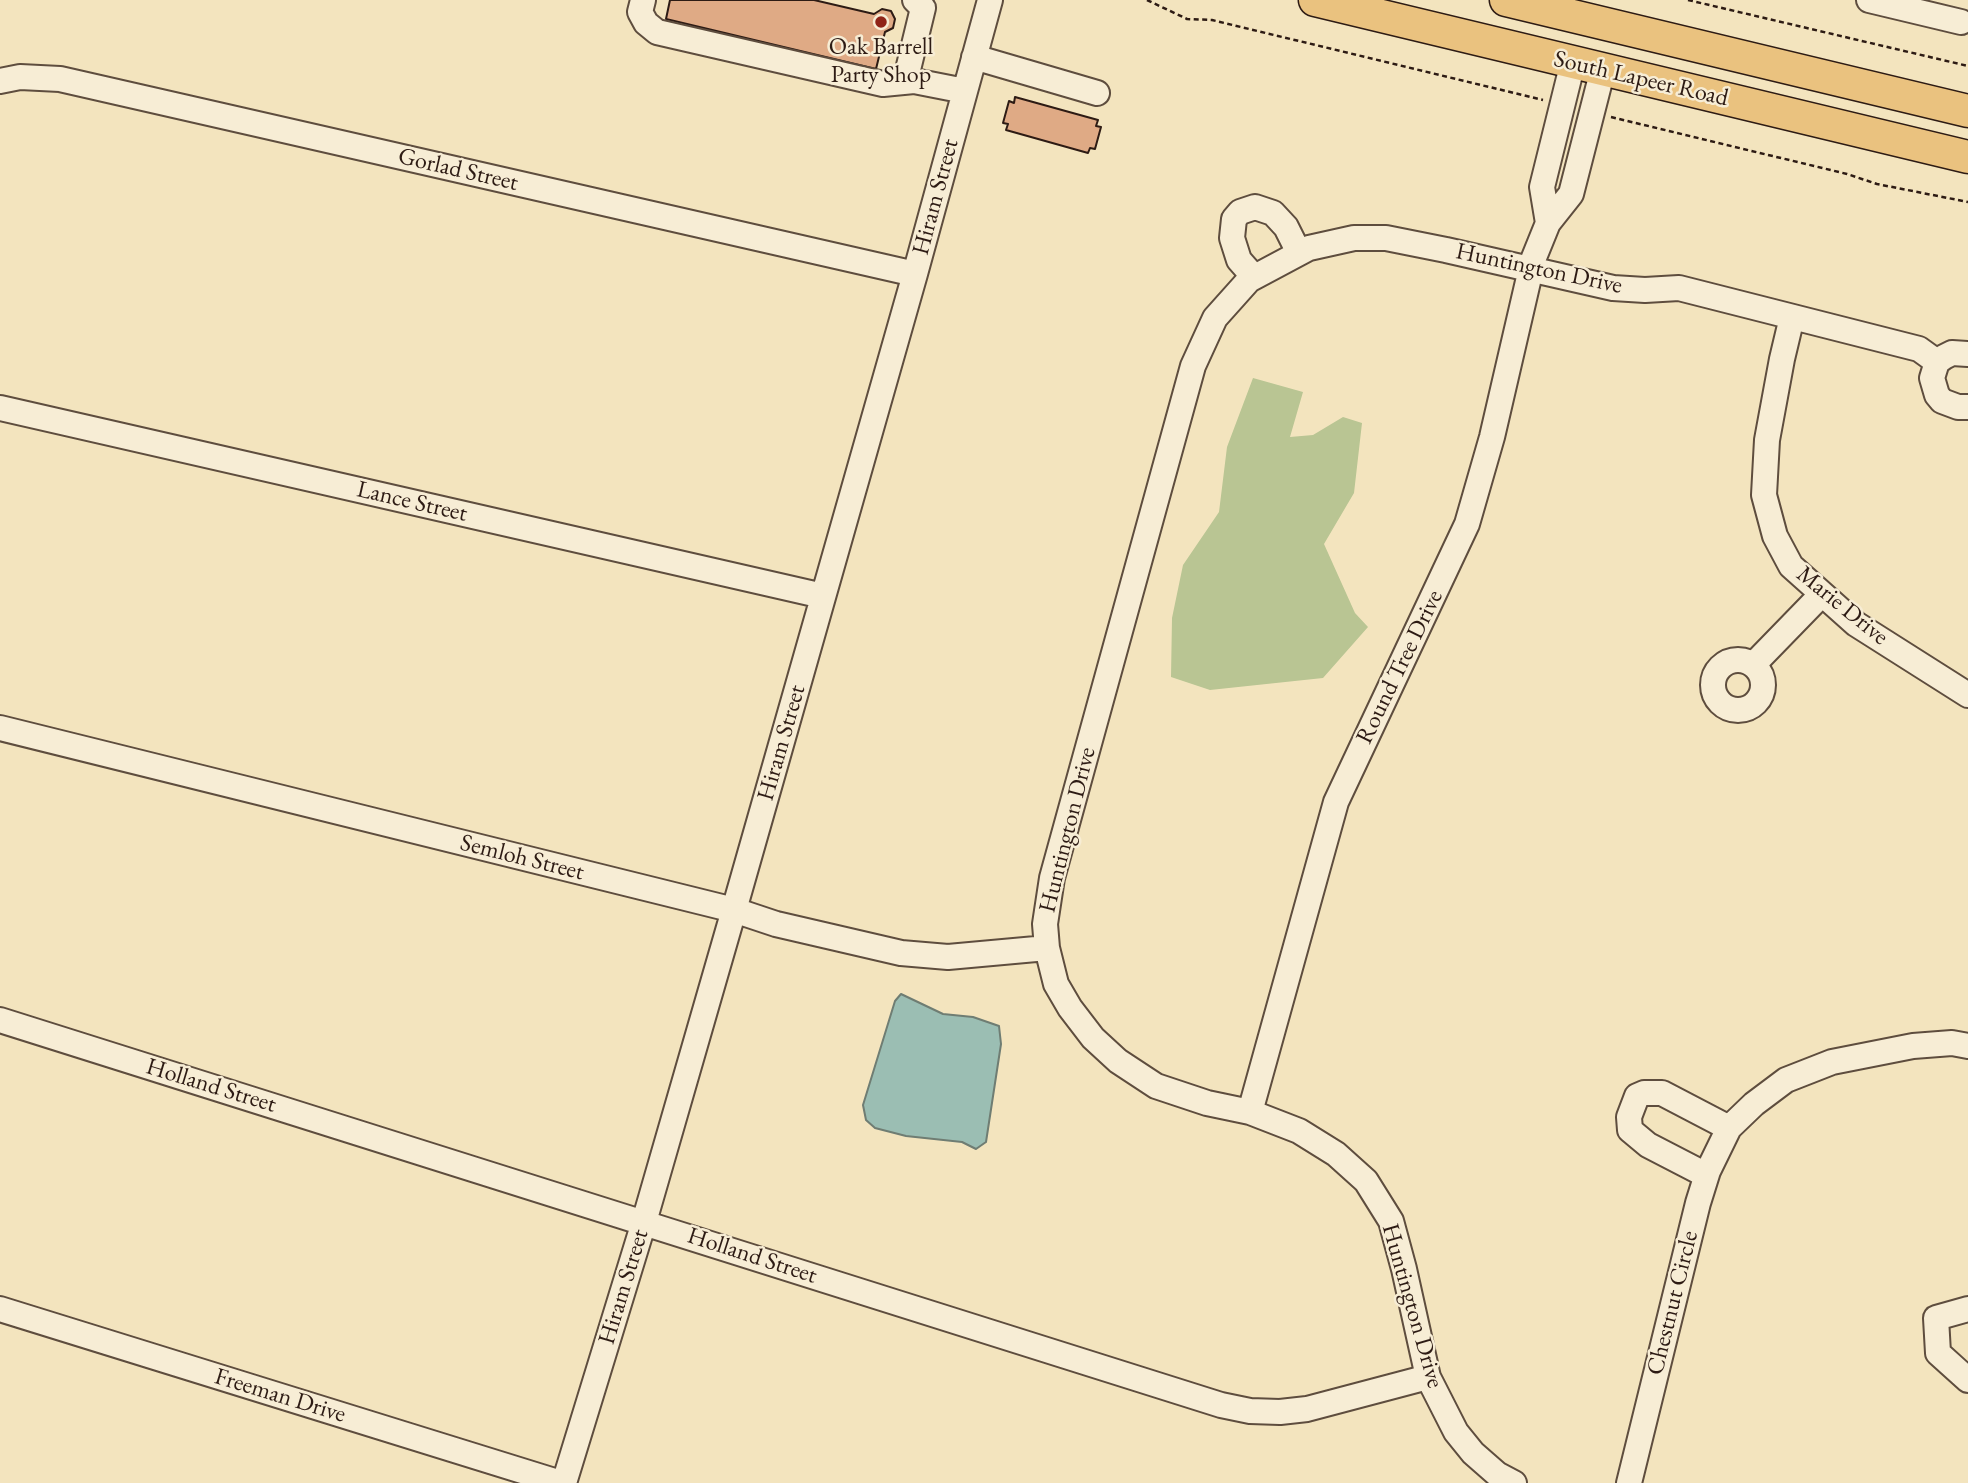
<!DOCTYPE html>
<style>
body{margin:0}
canvas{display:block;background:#f3e4be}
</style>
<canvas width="1968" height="1483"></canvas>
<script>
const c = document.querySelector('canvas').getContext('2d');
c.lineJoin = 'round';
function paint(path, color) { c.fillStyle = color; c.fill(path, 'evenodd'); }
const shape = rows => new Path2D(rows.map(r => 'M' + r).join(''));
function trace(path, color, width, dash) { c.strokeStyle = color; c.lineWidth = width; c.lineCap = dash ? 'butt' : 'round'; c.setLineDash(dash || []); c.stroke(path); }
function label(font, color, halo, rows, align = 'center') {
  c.font = font + ' "EB Garamond",serif'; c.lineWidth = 5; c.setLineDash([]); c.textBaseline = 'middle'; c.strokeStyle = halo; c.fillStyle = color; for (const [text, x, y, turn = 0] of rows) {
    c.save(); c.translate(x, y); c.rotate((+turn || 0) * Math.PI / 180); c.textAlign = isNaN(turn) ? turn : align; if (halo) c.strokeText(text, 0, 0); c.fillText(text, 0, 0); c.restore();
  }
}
const green = shape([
 [1253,378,1303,392,1290,437,1313,435,1343,417,1362,423,1354,493,1324,544,1355,613,1368,627,1323,678,1210,690,1171,677,1172,618,1183,565,1219,512,1227,447]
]);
const water = shape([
 [901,994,943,1014,973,1017,999,1026,1001,1044,986,1142,976,1149,962,1142,906,1136,875,1128,866,1120,863,1105,895,1001,901,994]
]);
const building = shape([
 [670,0,814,0,874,14,882,9,891,11,895,19,893,28,885,32,876,69,666,19,670,0],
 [1015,97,1098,120,1096,126,1101,127,1095,149,1090,148,1088,153,1006,130,1008,124,1003,123,1009,101,1014,103,1015,97]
]);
const path = shape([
 [1147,0,1187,19,1212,20,1543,100],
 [1688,0,1968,66],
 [1611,117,1847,174,1877,184,1968,202]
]);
const minor = shape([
 [643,0,640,12,646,23,657,32,883,84,914,81,965,91],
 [1869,0,1961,22],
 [974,57,1097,93],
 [0,81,20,77,60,79,915,274],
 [905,82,923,8,915,0],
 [1548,223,1542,187,1573,62],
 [1254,277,1239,260,1232,238,1234,219,1240,212,1255,207,1273,213,1286,227,1299,253],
 [1792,317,1782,359,1767,440,1764,495,1775,536,1791,566,1856,624,1968,695],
 [1968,354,1952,353,1944,357,1937,362,1932,378,1937,395,1942,401,1958,407,1968,407],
 [0,408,823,596],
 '1713 685a25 25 0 1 1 50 0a25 25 0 1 1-50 0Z',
 [1753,665,1822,594],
 [0,728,734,910,776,924,901,953,948,957,1047,948],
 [0,1020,1221,1405,1250,1411,1280,1412,1307,1409,1428,1377],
 [1250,1112,1336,802,1467,524,1492,437,1533,260,1548,223,1571,194,1603,69],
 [1706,1175,1648,1145,1630,1130,1629,1117,1637,1096,1644,1093,1662,1093,1729,1128],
 [0,1309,561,1483],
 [1968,1309,1936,1318,1938,1353,1968,1380],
 [564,1483,644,1222,734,910,915,274,990,0],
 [1514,1483,1497,1474,1473,1453,1456,1432,1428,1377,1404,1269,1391,1221,1366,1181,1336,1154,1299,1131,1250,1112,1207,1103,1156,1086,1118,1061,1093,1038,1070,1008,1056,984,1047,948,1045,924,1052,878,1193,366,1215,318,1249,280,1309,248,1354,238,1386,238,1446,250,1613,288,1645,290,1679,288,1919,349,1937,362],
 [1629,1483,1698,1203,1708,1171,1729,1128,1754,1104,1786,1080,1832,1062,1913,1046,1952,1043,1968,1046]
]);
const major = shape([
 [1315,0,1968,157],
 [1506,0,1968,111]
]);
const markers = [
 [881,22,7,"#8f2418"]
];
const poiNames = [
 ["Oak Barrell",881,47],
 ["Party Shop",881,75]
];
const streetNames = [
 ["South Lapeer Road",1641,79,13],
 ["Gorlad Street",458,170,13],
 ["Hiram Street",936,197,-75],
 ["Huntington Drive",1539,269,12],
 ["Lance Street",412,502,13],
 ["Marie Drive",1842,606,39],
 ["Round Tree Drive",1400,667,-64],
 ["Hiram Street",782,743,-74],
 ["Huntington Drive",1068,830,-76],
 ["Semloh Street",522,858,14],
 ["Holland Street",211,1086,17],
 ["Holland Street",752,1256,18],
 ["Hiram Street",624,1287,-73],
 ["Chestnut Circle",1673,1303,-76],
 ["Huntington Drive",1412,1306,74],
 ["Freeman Drive",280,1396,17]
];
paint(green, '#b9c593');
paint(water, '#9bbeb3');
trace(water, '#6f7d73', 2);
paint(building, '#dfaa85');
trace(building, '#2d1b14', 2);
trace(minor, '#5e4d3e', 28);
trace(major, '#2d1b14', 35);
trace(path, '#2d1b14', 2.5, [5, 3.5]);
trace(minor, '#f7edd5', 24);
trace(major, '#eac27f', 32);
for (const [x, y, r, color] of markers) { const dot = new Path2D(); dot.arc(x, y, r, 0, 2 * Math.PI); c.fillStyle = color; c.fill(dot); trace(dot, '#f7edd5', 2.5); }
label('24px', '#2d1b14', '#f7edd5', poiNames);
label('24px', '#2d1b14', '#f7edd5', streetNames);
</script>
